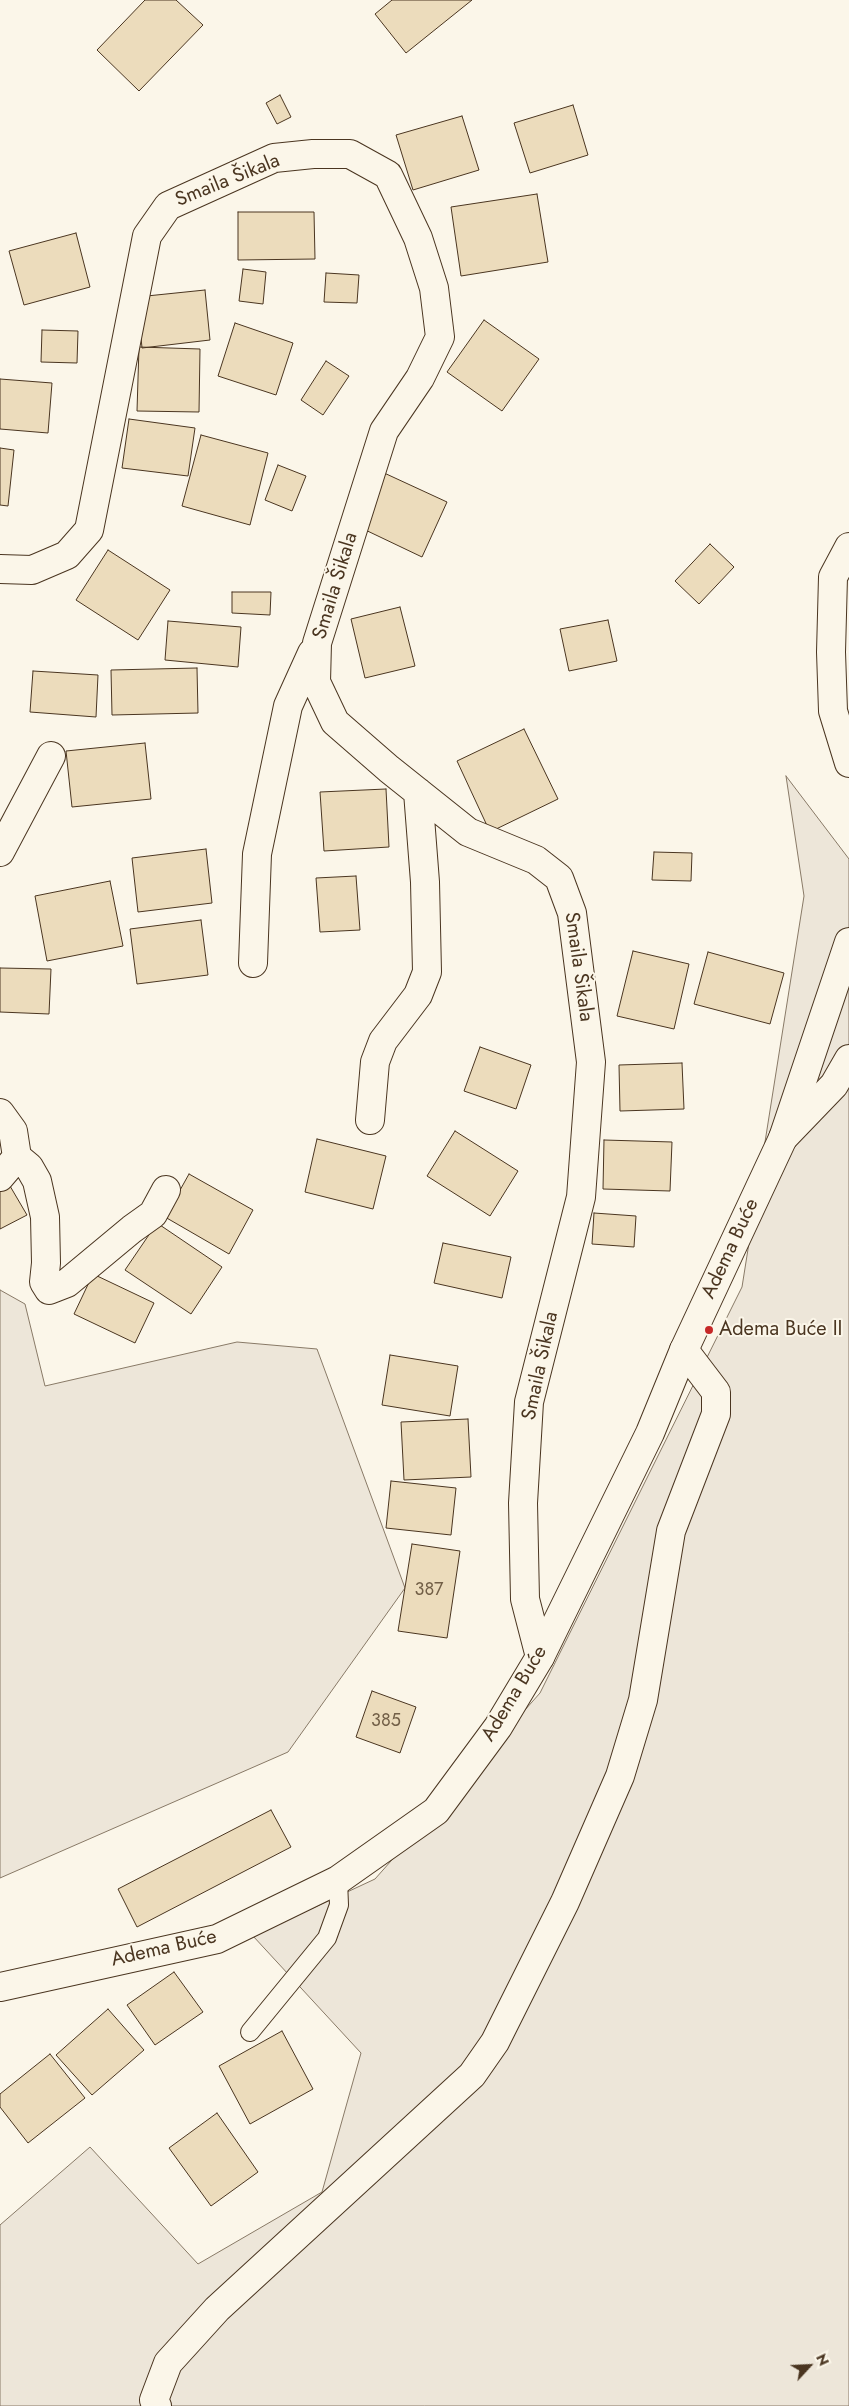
<!DOCTYPE html>
<meta charset="utf-8">
<style>
body{margin:0}
#map{position:relative;width:849px;height:2406px;overflow:hidden;background:#fbf6e9;font-family:Jost,sans-serif}
canvas{display:block}
.north{position:absolute;left:784px;top:2341px;width:50px;height:50px;-webkit-text-stroke:4px #fbf6e9;paint-order:stroke;rotate:65deg;font-size:14px;font-weight:700;line-height:20px;text-align:center;color:#4a3520}
.north::after{content:'';display:block;margin:auto;width:18px;height:22px;background:#4a3520;clip-path:polygon(50% 0,100% 100%,50% 72%,0 100%)}
</style>
<div id="map">
<canvas width="849" height="2406"></canvas>
<div class="north">N</div>
</div>
<script>
const c = document.querySelector('canvas').getContext('2d');
c.lineJoin = 'round';
function paint(path, color) { c.fillStyle = color; c.fill(path, 'evenodd'); }
const shape = rows => new Path2D(rows.map(r => 'M' + r).join(''));
function trace(path, color, width, dash) { c.strokeStyle = color; c.lineWidth = width; c.lineCap = dash ? 'butt' : 'round'; c.setLineDash(dash || []); c.stroke(path); }
function label(font, color, halo, rows, align = 'center') {
  c.font = font + ' Jost,sans-serif'; c.lineWidth = 4; c.setLineDash([]); c.textBaseline = 'middle'; c.strokeStyle = halo; c.fillStyle = color; for (const [text, x, y, turn = 0] of rows) {
    c.save(); c.translate(x, y); c.rotate((+turn || 0) * Math.PI / 180); c.textAlign = isNaN(turn) ? turn : align; if (halo) c.strokeText(text, 0, 0); c.fillText(text, 0, 0); c.restore();
  }
}
const green = shape([
 [786,776,849,859,849,2406,0,2406,0,2225,90,2147,198,2264,322,2192,361,2053,253,1936,375,1879,540,1693,742,1287,804,896,786,776],
 [0,1290,25,1304,45,1386,237,1342,317,1349,405,1588,288,1752,0,1878,0,1290]
]);
const building = shape([
 [145,0,176,0,203,25,139,91,97,50,145,0],
 [392,0,472,0,406,53,375,14,392,0],
 [280,95,291,117,277,124,266,103,280,95],
 [573,105,588,155,530,173,514,123,573,105],
 [462,116,479,170,413,190,396,135,462,116],
 [537,194,548,262,461,276,451,207,537,194],
 [238,212,314,212,315,259,238,260,238,212],
 [76,233,90,287,24,305,9,251,76,233],
 [243,269,266,272,263,304,239,301,243,269],
 [326,273,359,275,357,303,324,302,326,273],
 [205,290,210,340,142,348,137,297,205,290],
 [484,320,539,359,502,411,447,372,484,320],
 [235,323,293,343,276,395,218,376,235,323],
 [42,330,78,331,77,363,41,362,42,330],
 [139,347,200,349,199,412,137,411,139,347],
 [326,361,349,376,323,415,301,400,326,361],
 [0,379,52,383,48,433,0,429,0,379],
 [129,419,195,428,188,476,122,468,129,419],
 [201,435,268,453,250,525,182,506,201,435],
 [0,448,14,450,8,506,0,505,0,448],
 [278,465,306,476,292,511,265,500,278,465],
 [382,472,447,502,422,557,357,526,382,472],
 [710,544,734,567,699,604,675,581,710,544],
 [108,550,170,590,138,640,76,600,108,550],
 [232,592,271,592,270,615,232,613,232,592],
 [400,607,415,666,365,678,351,619,400,607],
 [608,620,617,661,569,671,560,629,608,620],
 [168,621,241,627,238,667,165,660,168,621],
 [197,668,198,713,112,715,111,670,197,668],
 [33,671,98,675,96,717,30,712,33,671],
 [524,729,558,799,490,832,457,761,524,729],
 [145,743,151,799,72,807,66,751,145,743],
 [386,789,389,847,324,851,320,792,386,789],
 [206,849,212,903,138,912,132,858,206,849],
 [654,852,692,853,691,881,652,880,654,852],
 [356,876,360,930,320,932,316,878,356,876],
 [110,881,123,946,47,961,35,896,110,881],
 [201,920,208,975,137,984,130,929,201,920],
 [633,951,689,964,674,1029,617,1016,633,951],
 [708,952,784,973,770,1024,694,1004,708,952],
 [0,968,51,969,49,1014,0,1012,0,968],
 [480,1047,531,1065,516,1109,464,1091,480,1047],
 [682,1063,684,1109,620,1111,619,1065,682,1063],
 [455,1131,518,1171,490,1216,427,1176,455,1131],
 [317,1139,386,1156,373,1209,305,1192,317,1139],
 [604,1140,672,1142,670,1191,603,1189,604,1140],
 [189,1174,253,1210,229,1254,165,1217,189,1174],
 [10,1186,27,1215,0,1229,0,1191,10,1186],
 [594,1213,636,1216,634,1247,592,1244,594,1213],
 [157,1223,222,1267,191,1314,125,1270,157,1223],
 [443,1243,511,1257,502,1298,434,1283,443,1243],
 [93,1274,154,1303,135,1343,74,1314,93,1274],
 [390,1355,458,1366,450,1416,382,1405,390,1355],
 [468,1419,471,1477,404,1480,401,1422,468,1419],
 [391,1481,456,1488,451,1535,386,1528,391,1481],
 [412,1544,460,1551,447,1638,398,1631,412,1544],
 [372,1691,416,1707,400,1753,356,1737,372,1691],
 [271,1810,291,1847,137,1927,118,1889,271,1810],
 [174,1972,203,2012,155,2045,127,2005,174,1972],
 [108,2009,144,2050,92,2095,56,2055,108,2009],
 [282,2031,313,2089,250,2124,219,2066,282,2031],
 [50,2054,85,2098,28,2143,0,2107,0,2094,50,2054],
 [217,2113,258,2172,211,2206,169,2148,217,2113]
]);
const service = shape([
 [250,2032,327,1938,339,1905,338,1880]
]);
const minor = shape([
 [0,569,32,570,67,555,89,530,147,236,168,206,274,158,313,154,350,154,388,175,418,238,434,288,440,337,420,378,384,431,317,643,316,682,335,722,389,769,468,832,536,860,559,878,572,913,591,1062,581,1197,529,1402,523,1503,525,1599,540,1657],
 [0,852,51,756],
 [253,963,257,854,288,706,312,653],
 [0,1113,13,1131,17,1157,0,1177],
 [370,1120,375,1062,383,1041,418,995,427,972,425,882,418,792],
 [783,1138,834,1085,849,1059],
 [17,1157,29,1167,37,1181,45,1217,46,1263,44,1282,49,1290,67,1283,132,1229,153,1214,166,1190],
 [157,2406,154,2400,168,2363,217,2309,472,2075,495,2042,565,1902,620,1776,643,1700,671,1531,716,1414,716,1392,684,1350]
]);
const tertiary = shape([
 [849,547,833,577,831,652,833,711,849,763],
 [0,1987,217,1939,338,1880,436,1811,498,1727,540,1657,650,1433,684,1350,783,1138,849,942]
]);
const markers = [
 [709,1330,5,"#c62828"]
];
const numberNames = [
 ["387",429,1591],
 ["385",386,1722]
];
const streetNames = [
 ["Smaila Šikala",228,181,-22],
 ["Smaila Šikala",336,586,-73],
 ["Smaila Šikala",578,967,82],
 ["Adema Buće",731,1249,-65],
 ["Smaila Šikala",541,1366,-78],
 ["Adema Buće",515,1694,-59],
 ["Adema Buće",164,1949,-13]
];
const poiNames = [
 ["Adema Buće II",719,1330]
];
paint(green, '#ede6d9');
trace(green, '#887966', 1);
paint(building, '#ecdcbc');
trace(building, '#4a3520', 1);
trace(service, '#4a3520', 20);
trace(minor, '#4a3520', 30);
trace(tertiary, '#4a3520', 30);
trace(service, '#fbf6e9', 18);
trace(minor, '#fbf6e9', 28);
trace(tertiary, '#fbf6e9', 28);
for (const [x, y, r, color] of markers) { const dot = new Path2D(); dot.arc(x, y, r, 0, 2 * Math.PI); c.fillStyle = color; c.fill(dot); trace(dot, '#fbf6e9', 2); }
label('18px', '#725f47', null, numberNames);
label('20px', '#4a3520', '#fbf6e9', streetNames);
label('20px', '#4a3520', '#fbf6e9', poiNames, 'left');
</script>
